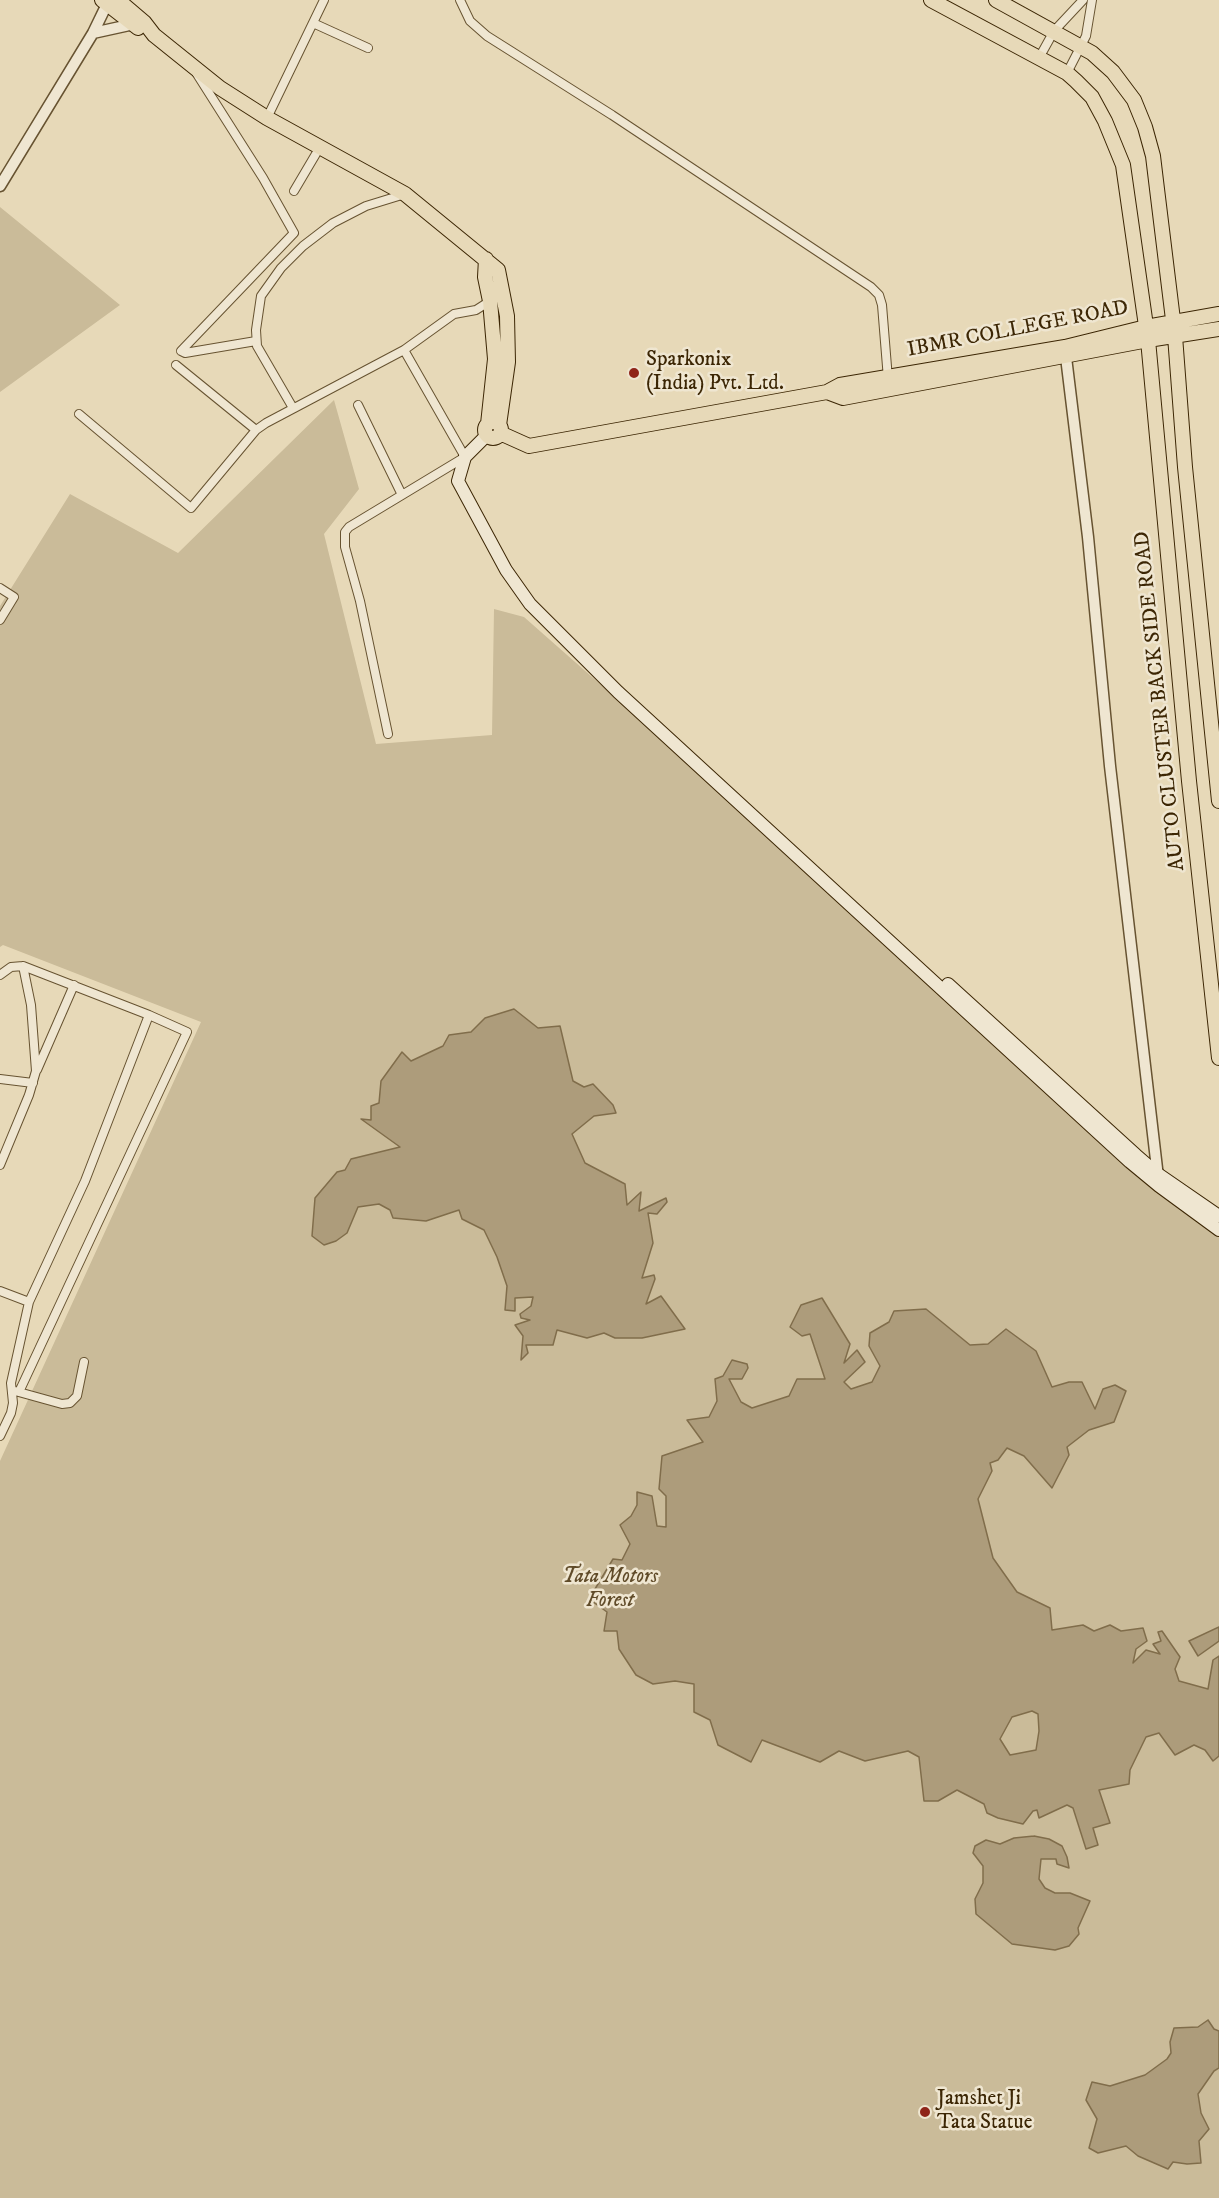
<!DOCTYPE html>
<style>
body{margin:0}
canvas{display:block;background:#e7d9b8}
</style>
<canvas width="1219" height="2198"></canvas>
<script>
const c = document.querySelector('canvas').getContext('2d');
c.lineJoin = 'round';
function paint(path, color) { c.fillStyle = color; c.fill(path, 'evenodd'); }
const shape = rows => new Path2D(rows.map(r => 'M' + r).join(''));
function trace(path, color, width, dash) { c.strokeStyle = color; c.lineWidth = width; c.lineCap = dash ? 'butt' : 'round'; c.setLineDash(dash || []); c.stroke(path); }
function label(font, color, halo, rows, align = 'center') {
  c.font = font + ' "IM FELL DW Pica",serif'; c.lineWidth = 5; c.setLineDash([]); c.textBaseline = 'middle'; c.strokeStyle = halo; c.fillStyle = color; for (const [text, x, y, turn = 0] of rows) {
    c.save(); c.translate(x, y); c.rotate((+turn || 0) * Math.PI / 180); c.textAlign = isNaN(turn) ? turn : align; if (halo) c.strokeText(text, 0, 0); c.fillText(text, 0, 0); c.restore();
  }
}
const green = shape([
 [0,207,120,305,0,392],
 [334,400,359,489,324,534,376,744,492,735,494,609,524,617,1219,1230,1219,2198,0,2198,0,1461,201,1022,3,945,0,947,0,606,70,494,178,553]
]);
const water = shape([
 [514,1009,538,1028,560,1026,573,1081,584,1087,593,1084,613,1105,616,1113,594,1116,572,1134,585,1163,625,1184,627,1205,641,1192,639,1211,666,1198,667,1202,657,1214,648,1213,653,1243,642,1278,654,1275,655,1279,646,1304,661,1296,685,1329,642,1338,615,1338,604,1333,587,1338,557,1330,553,1345,526,1345,528,1353,521,1360,523,1336,515,1325,530,1320,521,1318,520,1314,531,1306,533,1297,515,1298,515,1311,505,1310,507,1286,497,1257,484,1230,462,1219,459,1210,426,1221,393,1218,390,1210,379,1204,358,1207,347,1233,336,1241,324,1245,312,1236,315,1198,337,1172,345,1170,351,1159,400,1147,361,1119,371,1120,371,1106,379,1103,381,1081,402,1052,411,1061,443,1046,449,1035,471,1032,485,1018,514,1009],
 [822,1298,850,1344,844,1363,857,1350,865,1362,844,1382,851,1389,872,1382,880,1366,869,1346,870,1333,889,1322,894,1311,926,1309,970,1345,988,1344,1006,1329,1036,1351,1052,1387,1069,1382,1082,1382,1095,1409,1103,1389,1115,1385,1126,1391,1114,1422,1089,1430,1067,1447,1069,1455,1052,1488,1024,1456,1007,1448,998,1460,990,1463,992,1471,978,1499,993,1558,1017,1592,1050,1608,1052,1630,1083,1625,1094,1631,1110,1625,1121,1631,1143,1628,1147,1641,1136,1649,1133,1663,1146,1650,1160,1654,1153,1644,1161,1641,1158,1632,1162,1631,1180,1657,1175,1669,1179,1681,1208,1689,1213,1660,1219,1656,1219,1756,1213,1761,1205,1750,1194,1745,1175,1755,1159,1733,1146,1737,1130,1770,1129,1784,1099,1790,1110,1823,1093,1828,1098,1845,1086,1849,1073,1808,1067,1805,1039,1818,1037,1810,1033,1811,1023,1824,998,1818,987,1813,984,1804,957,1790,938,1801,924,1801,919,1757,908,1751,865,1761,839,1751,820,1762,762,1740,751,1762,718,1745,710,1720,694,1712,694,1684,675,1681,653,1684,636,1675,619,1649,617,1631,604,1631,607,1612,589,1599,613,1559,622,1560,630,1544,620,1525,631,1516,637,1505,637,1492,652,1496,657,1526,666,1527,666,1496,659,1489,662,1456,703,1442,687,1420,709,1417,717,1401,715,1379,723,1376,732,1360,747,1364,748,1368,742,1379,729,1379,741,1402,752,1408,789,1396,797,1379,825,1379,810,1334,802,1336,790,1327,801,1305,822,1298],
 [1032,1711,1038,1714,1039,1731,1036,1750,1010,1755,1000,1739,1012,1717,1032,1711],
 [1219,1627,1219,1641,1198,1656,1189,1641,1219,1627],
 [1034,1836,1049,1839,1062,1846,1067,1857,1069,1868,1057,1864,1056,1859,1041,1859,1039,1879,1045,1888,1055,1893,1070,1893,1090,1901,1078,1928,1079,1934,1069,1946,1055,1950,1012,1944,976,1914,975,1899,983,1883,983,1866,973,1853,975,1846,986,1840,1000,1844,1014,1838,1034,1836],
 [1208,2020,1214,2029,1219,2031,1219,2068,1214,2071,1198,2094,1201,2113,1209,2129,1199,2141,1201,2163,1187,2164,1173,2162,1168,2169,1138,2156,1126,2146,1098,2153,1089,2148,1097,2119,1086,2100,1092,2082,1110,2086,1145,2075,1167,2059,1171,2053,1170,2042,1174,2028,1198,2027,1208,2020]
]);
const minor = shape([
 [460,0,470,21,487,36,612,115,871,287,879,295,882,305,888,379],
 [313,23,368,48],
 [1039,58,1054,31,1083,0],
 [1067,73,1086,36,1092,0],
 [197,74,263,178,294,233,181,351,185,353,256,341],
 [267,118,324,0],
 [294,191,320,147],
 [176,365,256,430],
 [358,405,402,495],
 [293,408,257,346,256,330,261,296,281,268,303,246,333,223,366,206,405,194],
 [79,414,191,508,256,430,266,423,404,350,454,314,476,310,490,301],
 [0,588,14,597,0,620],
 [388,734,360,601,345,547,345,532,349,527,465,457,404,350],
 [0,975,11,967,23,966,149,1015,187,1032,19,1392],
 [37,1070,74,985],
 [0,1079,33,1083],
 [0,1165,29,1095,36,1071,31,1005,23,966],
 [0,1291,29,1302],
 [15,1391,62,1404,70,1403,77,1396,84,1362],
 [0,1436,11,1413,13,1403,11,1383,29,1302,85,1181,149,1015]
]);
const tertiary = shape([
 [93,33,134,24,136,22],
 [0,186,93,33,109,0],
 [1065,349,1088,537,1110,766,1158,1177]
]);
const secondary = shape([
 [487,435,465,457,458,481,506,570,530,604,618,692,1130,1162,1159,1186,1219,1230],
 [948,984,1136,1155,1158,1174,1219,1216]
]);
const primary = shape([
 [102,0,138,28],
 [118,0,144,22,154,35,220,88,267,118,405,194,498,270,507,316,508,362,499,425],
 [931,0,1067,73,1076,81,1092,97,1105,121,1123,165,1148,340,1189,781,1219,1058],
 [996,0,1092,53,1113,72,1134,100,1145,127,1153,156,1157,189,1175,336,1185,467,1219,801],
 [486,259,485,277,490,301,495,359,488,424],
 [827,392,843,398,1148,340,1219,329],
 '485 430a8 8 0 1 1 16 0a8 8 0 1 1-16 0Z',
 [500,433,529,446,827,392,840,385,1065,347,1146,327,1219,314]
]);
const markers = [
 [634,373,6,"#8f2418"],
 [925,2112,6,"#8f2418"]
];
const streetNames = [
 ["IBMR COLLEGE ROAD",1018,330,-11],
 ["AUTO CLUSTER BACK SIDE ROAD",1161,701,-96]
];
const poiNames = [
 ["Sparkonix",646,361],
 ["(India) Pvt. Ltd.",646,385],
 ["Jamshet Ji",937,2100],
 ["Tata Statue",937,2124]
];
const parkNames = [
 ["Tata Motors",610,1578],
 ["Forest",610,1602]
];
paint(green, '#cabb99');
paint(water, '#ad9c7b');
trace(water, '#806d4b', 1.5);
trace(minor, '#675331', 10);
trace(tertiary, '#675331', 13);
trace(secondary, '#3c2604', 14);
trace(primary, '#3c2604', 16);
trace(minor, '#efe6d1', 8);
trace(tertiary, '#efe6d1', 10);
trace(secondary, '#efe6d1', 12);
trace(primary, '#e7d9b8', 14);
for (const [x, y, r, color] of markers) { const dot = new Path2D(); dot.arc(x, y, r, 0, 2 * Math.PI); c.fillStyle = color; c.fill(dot); trace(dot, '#efe6d1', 2); }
label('21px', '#3c2604', '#efe6d1', streetNames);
label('21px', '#3c2604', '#efe6d1', poiNames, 'left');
label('italic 21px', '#604b29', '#efe6d1', parkNames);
</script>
